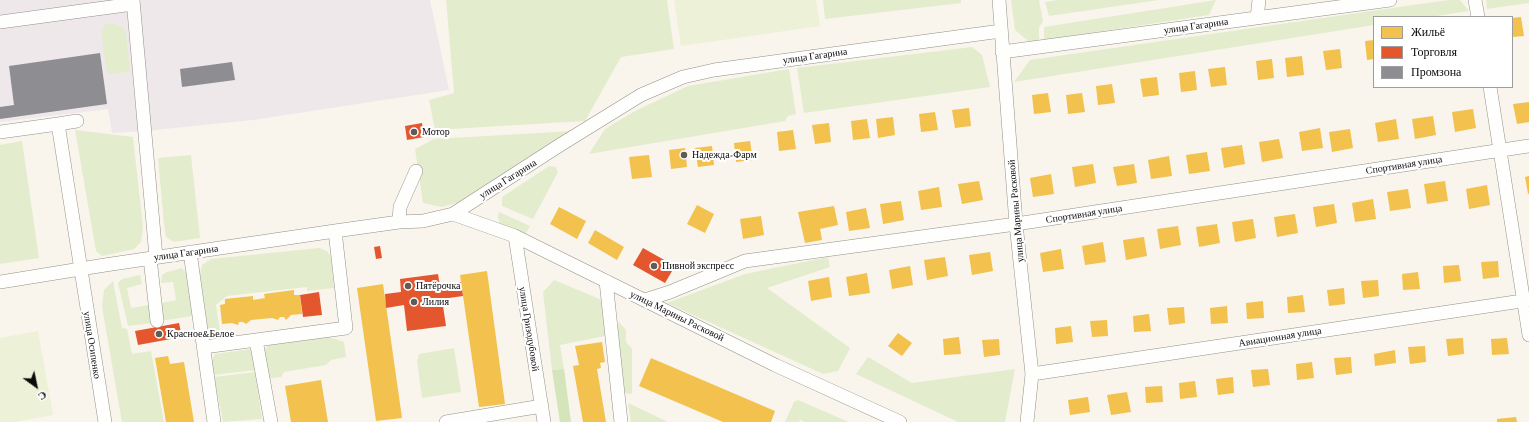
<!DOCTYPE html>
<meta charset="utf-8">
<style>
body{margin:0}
#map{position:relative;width:1529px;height:422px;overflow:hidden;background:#f9f5ec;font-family:"Crimson Pro",serif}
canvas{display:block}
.legend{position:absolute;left:1373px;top:16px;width:140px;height:72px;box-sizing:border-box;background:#fff;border:1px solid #9d9d9d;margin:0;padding:5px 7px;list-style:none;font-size:12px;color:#0a0a0a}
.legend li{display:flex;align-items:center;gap:8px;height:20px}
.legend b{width:20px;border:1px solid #9d9d9d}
.north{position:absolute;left:16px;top:366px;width:40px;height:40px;-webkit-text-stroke:3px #fff;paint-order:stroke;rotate:147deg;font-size:11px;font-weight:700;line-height:16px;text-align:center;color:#0a0a0a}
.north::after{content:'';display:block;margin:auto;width:14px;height:18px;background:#0a0a0a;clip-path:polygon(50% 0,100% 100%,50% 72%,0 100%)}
</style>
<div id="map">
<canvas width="1529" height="422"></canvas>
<ul class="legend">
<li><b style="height:11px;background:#f2c14e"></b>Жильё</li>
<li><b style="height:11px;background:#e4572e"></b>Торговля</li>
<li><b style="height:11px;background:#8d8d92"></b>Промзона</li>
</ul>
<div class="north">С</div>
</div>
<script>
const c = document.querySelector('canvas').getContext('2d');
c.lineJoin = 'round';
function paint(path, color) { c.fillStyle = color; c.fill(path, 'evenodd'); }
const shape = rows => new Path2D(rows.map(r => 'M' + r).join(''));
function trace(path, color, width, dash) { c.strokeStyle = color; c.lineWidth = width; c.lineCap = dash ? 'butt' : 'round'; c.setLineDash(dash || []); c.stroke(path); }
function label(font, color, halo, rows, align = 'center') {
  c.font = font + ' "Crimson Pro",serif'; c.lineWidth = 4; c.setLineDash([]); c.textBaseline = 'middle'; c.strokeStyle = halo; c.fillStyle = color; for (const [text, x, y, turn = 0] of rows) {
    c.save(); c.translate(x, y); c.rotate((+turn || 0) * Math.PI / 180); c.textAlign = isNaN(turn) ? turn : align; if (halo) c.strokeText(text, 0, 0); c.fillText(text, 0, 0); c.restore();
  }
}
const industrial = shape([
 [0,0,430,0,449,90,253,120,145,131,112,133,108,109,0,122]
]);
const green = shape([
 [446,0,667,0,674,49,621,57,585,121,435,130,429,100,454,93],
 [823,0,961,0,961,3,825,19],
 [1011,0,1039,0,1043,21,1039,28,1039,42,1028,41,1015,30],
 [1057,0,1159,0,1049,16,1045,2],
 [1216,0,1209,15,1044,40,1044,27],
 [1448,0,1460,0,1469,11,1430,17,1374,17,1374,25,1014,82,1030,60],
 [1486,0,1529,0,1529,3,1487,9],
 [113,23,122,27,126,32,130,72,107,74,101,32,105,24],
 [972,47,982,55,990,87,804,113,797,68],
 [789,69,796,114,788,116,785,121,589,154,605,129,635,111,688,86],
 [75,130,133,137,143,227,141,242,134,249,102,256,96,251],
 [573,131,460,202,442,207,423,203,415,149,434,139],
 [22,141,39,258,0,264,0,145],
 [191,155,200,238,174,242,166,237,164,224,158,158],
 [549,166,556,167,558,172,533,219,502,206,502,197],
 [499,212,530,226,524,237,505,229,500,224,498,217],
 [319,248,327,251,331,257,334,288,307,291,307,287,227,296,216,305,220,331,208,333,200,274,202,265,211,259],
 [828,257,830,267,767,288,850,348,838,371,823,374,667,303,745,274],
 [182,268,188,275,193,316,160,321,157,304,176,300,173,282,161,283,162,275,167,272],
 [140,275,142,284,127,288,131,308,149,305,152,323,128,326,118,283,122,279],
 [554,280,602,300,605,336,560,345,564,369,552,370,543,292],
 [113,281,122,328,127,329,132,354,151,351,164,422,122,422,102,307,104,290],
 [619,322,626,330,626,342,632,349,632,394,623,393,615,344],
 [329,337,344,342,346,357,331,360,326,365,284,372,281,377,266,379,262,353,269,345],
 [454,348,461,392,422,398,417,361,419,354],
 [251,349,255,370,213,375,211,363,215,354],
 [868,357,912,383,1015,369,1005,422,958,422,856,374],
 [255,372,262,419,223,422,214,377],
 [798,400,849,422,805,422,800,420,799,422,785,422,794,402],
 [628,403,668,422,631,422]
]);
const forest = shape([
 [564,369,571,422,560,422,552,370]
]);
const pitch = shape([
 [674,0,816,0,820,26,681,46],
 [38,331,53,415,14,422,0,422,0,338]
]);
const homes = shape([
 [1521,17,1524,36,1512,37,1512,18],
 [1374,40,1374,59,1367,60,1365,41],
 [1340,49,1342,68,1326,70,1323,51],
 [1302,56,1304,75,1287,77,1285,58],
 [1272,59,1274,78,1258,80,1256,61],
 [1225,67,1227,85,1211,87,1208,69],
 [1195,71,1197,90,1181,92,1179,73],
 [1157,77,1159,95,1143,97,1140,79],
 [1112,84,1115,103,1098,105,1096,86],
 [1048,93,1051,112,1034,114,1032,95],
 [1082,93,1085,112,1068,114,1066,95],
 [1529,102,1529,122,1517,124,1513,104],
 [969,108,971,126,955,128,952,110],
 [1473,109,1476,128,1455,132,1452,112],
 [935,112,938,130,921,132,919,114],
 [1433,116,1436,135,1415,139,1412,119],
 [893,117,895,135,878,138,876,119],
 [867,119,870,138,853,140,851,121],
 [1396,119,1399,139,1378,142,1375,123],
 [829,123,831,142,815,144,812,125],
 [1320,128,1323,148,1302,151,1299,132],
 [1350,129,1353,148,1332,152,1329,132],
 [793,130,796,149,779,151,777,132],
 [1279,139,1283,158,1262,162,1259,142],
 [750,141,753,160,736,162,734,143],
 [1242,145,1245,164,1224,168,1221,148],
 [712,146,714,165,698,167,695,148],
 [685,148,687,167,671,169,669,150],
 [1207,152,1210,171,1189,174,1186,155],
 [649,155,652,177,632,179,629,157],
 [1169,156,1172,176,1151,179,1148,160],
 [1093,164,1096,183,1075,187,1072,167],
 [1134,164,1137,183,1117,186,1113,167],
 [1051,174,1054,194,1033,197,1030,178],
 [1529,176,1529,194,1528,194,1525,177],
 [979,181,983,200,962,204,958,184],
 [1445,181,1448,201,1427,204,1424,184],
 [1487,185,1490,205,1469,209,1466,189],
 [939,187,942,207,921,210,918,191],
 [1408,189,1411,208,1390,211,1387,192],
 [1373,199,1376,219,1355,222,1352,203],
 [901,201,904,220,883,224,880,204],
 [1334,204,1337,223,1316,227,1313,207],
 [697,205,714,214,705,233,687,224],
 [834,206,838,225,820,229,822,240,805,243,798,212],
 [559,207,586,221,577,239,550,224],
 [866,208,870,228,849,231,846,212],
 [1295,214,1298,233,1277,237,1274,217],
 [761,216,764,235,743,239,740,219],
 [1253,219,1256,238,1235,242,1232,222],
 [1217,224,1220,243,1199,247,1196,227],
 [1178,226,1181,245,1160,249,1157,229],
 [595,230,624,247,617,260,588,243],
 [1144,237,1147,256,1126,260,1123,240],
 [1103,242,1106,262,1085,265,1082,246],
 [1061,249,1064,269,1043,272,1040,253],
 [990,252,993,271,972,275,969,255],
 [945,257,948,276,927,280,924,260],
 [1498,261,1499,277,1483,279,1481,262],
 [1459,265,1461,281,1444,283,1443,266],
 [910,266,913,285,892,289,889,270],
 [487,271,505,404,479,407,460,275],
 [1418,272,1420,289,1403,290,1402,274],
 [867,273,870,293,849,296,846,277],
 [829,277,832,297,811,301,808,281],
 [1378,280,1379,296,1363,298,1361,281],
 [383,284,402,418,376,421,357,288],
 [1344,288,1345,304,1329,306,1327,290],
 [294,290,294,295,300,295,302,314,291,315,286,320,284,317,280,317,278,320,272,318,251,320,246,324,243,322,239,322,238,325,232,323,222,324,220,305,225,304,225,299,253,296,253,300,265,298,264,294],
 [1303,295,1305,312,1288,313,1287,297],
 [1263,301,1264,318,1247,319,1246,303],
 [1227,306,1228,323,1211,324,1210,308],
 [1184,307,1185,323,1169,325,1167,308],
 [1149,314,1151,331,1134,332,1133,316],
 [1107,320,1108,336,1092,337,1090,321],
 [1071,326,1073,342,1056,344,1055,328],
 [898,333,912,343,902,356,888,346],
 [959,337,961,354,944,355,943,339],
 [1463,338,1464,354,1448,356,1446,339],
 [1507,338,1509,354,1492,355,1491,339],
 [999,339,1000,355,984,357,982,340],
 [602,342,605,362,600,363,601,368,597,369,606,422,583,422,573,366,579,365,575,346],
 [1425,346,1426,362,1410,364,1408,347],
 [1395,350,1396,363,1375,366,1374,354],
 [168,356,170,364,184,362,194,422,166,422,155,358],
 [1351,357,1352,373,1336,375,1334,358],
 [651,358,775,411,771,422,723,422,639,386],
 [1312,362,1314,378,1297,380,1296,364],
 [1268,369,1270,385,1253,387,1251,370],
 [1233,377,1234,393,1218,395,1216,379],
 [321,380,328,422,291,422,285,386],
 [1195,381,1197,397,1180,399,1179,383],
 [1162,386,1163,402,1146,403,1145,387],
 [1127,392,1131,412,1111,415,1107,395],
 [1088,397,1090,412,1070,415,1068,400],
 [1516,417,1517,422,1497,422,1497,419]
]);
const shops = shape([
 [422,123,424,137,407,140,405,126],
 [380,246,382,258,376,259,374,247],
 [643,248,675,266,665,283,633,265],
 [438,274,440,286,461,282,463,296,442,299,446,326,407,331,404,305,386,308,385,294,401,292,400,279],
 [319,292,322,315,303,317,300,295],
 [179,323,182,337,138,345,135,331]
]);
const industry = shape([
 [100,53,107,104,0,119,0,107,14,105,9,66],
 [232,62,235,80,182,87,180,69]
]);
const minor = shape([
 [133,0,156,257],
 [999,0,1016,224,1032,374,1027,422],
 [1475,0,1478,17],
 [1257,18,1259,0],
 [0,22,133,4],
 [1002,52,1390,0],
 [1490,87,1529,335],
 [58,124,77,121],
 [0,132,58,124,105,422],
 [453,214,515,236,775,365,900,422],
 [399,222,400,207,416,171],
 [515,236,544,422],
 [190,252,214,422],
 [150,258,157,321],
 [606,281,621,422],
 [0,282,105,265,335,231,399,222,423,221,453,214,560,145,641,95,683,77,714,70,1001,31],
 [645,300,670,292,745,261,1016,224,1529,146],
 [256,340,271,422],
 [204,347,346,328,335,231],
 [1032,374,1529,300],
 [446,422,542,406]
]);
const markers = [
 [414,132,4,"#5e5c59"],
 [684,155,4,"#5e5c59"],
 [654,266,4,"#5e5c59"],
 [408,286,4,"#5e5c59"],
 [414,302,4,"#5e5c59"],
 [159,334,4,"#5e5c59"]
];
const streetNames = [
 ["улица Гагарина",1196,26,-8],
 ["улица Гагарина",815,56,-8],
 ["Спортивная улица",1404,165,-9],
 ["улица Гагарина",508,179,-32],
 ["улица Марины Расковой",1016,211,-95],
 ["Спортивная улица",1084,214,-9],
 ["улица Гагарина",186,253,-8],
 ["улица Марины Расковой",677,316,26],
 ["улица Гризодубовой",529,329,81],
 ["Авиационная улица",1280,337,-9],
 ["улица Осипенко",92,345,81]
];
const poiNames = [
 ["Мотор",422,132],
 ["Надежда-Фарм",692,155],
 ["Пивной экспресс",662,266],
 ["Пятёрочка",416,286],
 ["Лилия",422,302],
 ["Красное&Белое",167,334]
];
paint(industrial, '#efe8ea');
paint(green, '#e3edcd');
paint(forest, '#d4e4bb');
paint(pitch, '#ecf1d7');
paint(homes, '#f2c14e');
paint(shops, '#e4572e');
paint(industry, '#8d8d92');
trace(minor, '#92908c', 14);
trace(minor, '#fefefc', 13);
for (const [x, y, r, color] of markers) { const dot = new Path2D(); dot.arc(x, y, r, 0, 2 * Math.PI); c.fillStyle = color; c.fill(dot); trace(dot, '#fff', 1.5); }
label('10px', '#0a0a0a', '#fff', streetNames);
label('10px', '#0a0a0a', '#fff', poiNames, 'left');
</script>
